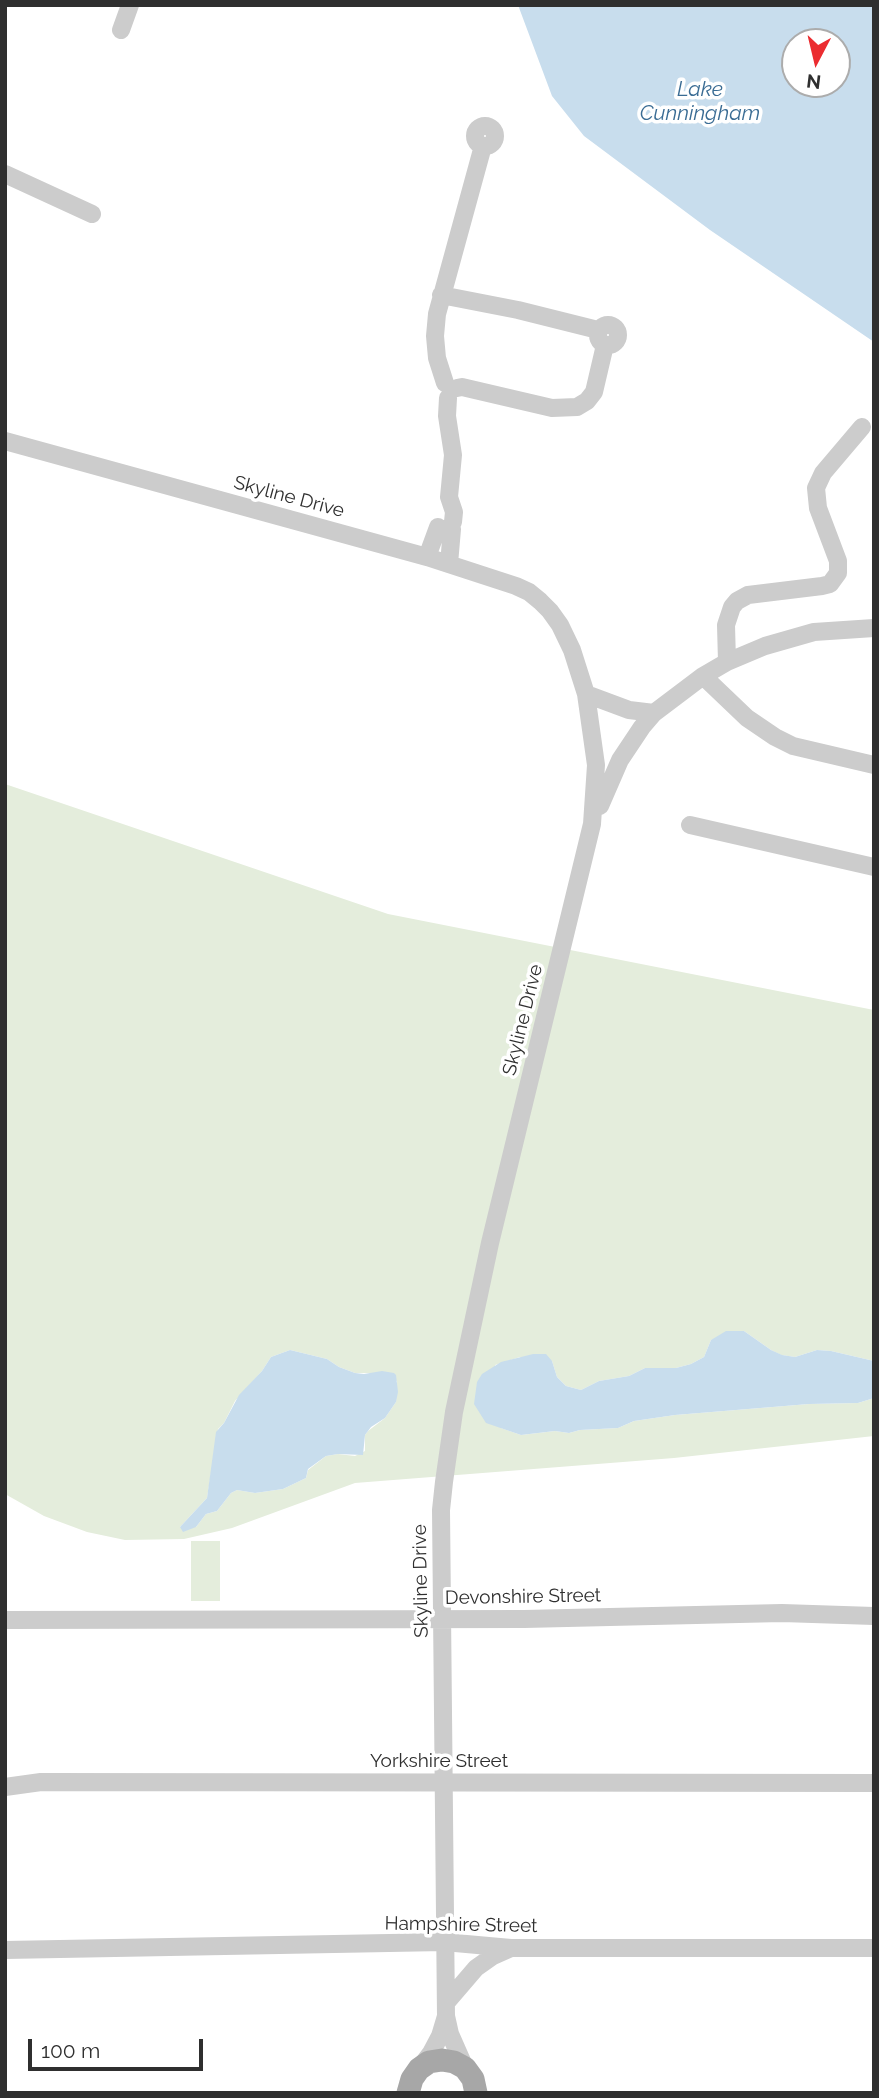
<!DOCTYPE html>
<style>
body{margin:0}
#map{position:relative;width:879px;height:2098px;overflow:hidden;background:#fff;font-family:Raleway,sans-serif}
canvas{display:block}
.frame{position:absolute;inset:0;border:7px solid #2f2f2f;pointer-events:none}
.north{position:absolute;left:781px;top:28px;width:70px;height:70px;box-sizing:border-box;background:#fff;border:2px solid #acacac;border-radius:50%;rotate:187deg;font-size:19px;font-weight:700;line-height:28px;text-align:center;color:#2f2f2f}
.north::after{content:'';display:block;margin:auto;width:24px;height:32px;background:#eb2c30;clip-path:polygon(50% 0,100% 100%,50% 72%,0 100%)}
.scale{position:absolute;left:28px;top:2039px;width:175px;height:32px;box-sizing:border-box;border:4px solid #2f2f2f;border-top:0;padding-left:9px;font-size:21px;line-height:24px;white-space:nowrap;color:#2f2f2f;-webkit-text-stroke:5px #fff;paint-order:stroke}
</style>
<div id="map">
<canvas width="879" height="2098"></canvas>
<div class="frame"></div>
<div class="north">N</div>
<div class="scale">100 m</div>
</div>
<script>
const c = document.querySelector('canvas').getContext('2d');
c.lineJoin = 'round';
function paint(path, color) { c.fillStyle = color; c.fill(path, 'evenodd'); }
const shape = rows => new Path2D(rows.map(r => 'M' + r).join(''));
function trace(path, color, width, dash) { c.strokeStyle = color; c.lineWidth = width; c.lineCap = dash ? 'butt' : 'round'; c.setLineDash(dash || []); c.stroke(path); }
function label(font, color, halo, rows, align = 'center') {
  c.font = font + ' Raleway,sans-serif'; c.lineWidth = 7; c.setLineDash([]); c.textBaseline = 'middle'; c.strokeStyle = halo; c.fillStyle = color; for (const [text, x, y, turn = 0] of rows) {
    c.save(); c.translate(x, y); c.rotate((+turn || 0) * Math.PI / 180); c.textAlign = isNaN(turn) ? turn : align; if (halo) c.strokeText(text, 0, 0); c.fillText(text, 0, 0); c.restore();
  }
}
const green = shape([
 [5,784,388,914,874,1010,874,1361,831,1351,817,1350,795,1357,781,1355,771,1350,744,1331,711,1340,704,1357,691,1364,676,1368,645,1368,629,1376,599,1381,581,1390,566,1386,557,1377,552,1361,520,1357,495,1365,501,1428,521,1435,555,1431,569,1433,580,1430,618,1428,634,1421,675,1415,809,1404,858,1403,874,1398,874,1436,674,1458,355,1483,232,1528,184,1539,125,1540,87,1532,44,1516,5,1494],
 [290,1350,327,1359,339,1367,355,1373,373,1373,397,1381,396,1402,385,1418,368,1431,365,1435,365,1451,355,1456,338,1454,326,1456,308,1470,306,1478,283,1489,255,1493,237,1490,231,1493,217,1511,206,1514,196,1527,180,1527,207,1498,218,1429,224,1423,235,1401,262,1371,271,1357],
 [191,1541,220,1541,220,1601,191,1601]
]);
const water = shape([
 [518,5,874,5,874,342,710,230,584,136,552,96],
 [837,42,837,84,795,84,795,42],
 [726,1331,744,1331,771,1350,782,1355,795,1357,817,1350,831,1351,874,1361,874,1398,858,1403,809,1404,675,1415,634,1421,618,1428,580,1430,569,1433,555,1431,521,1435,486,1423,474,1404,477,1382,482,1374,501,1362,533,1354,546,1354,552,1361,557,1377,566,1386,581,1390,599,1381,629,1376,645,1368,676,1368,691,1364,704,1357,711,1340],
 [290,1350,327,1359,339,1367,355,1373,364,1374,382,1371,394,1373,396,1375,398,1392,396,1402,385,1418,371,1427,365,1435,363,1455,338,1454,326,1456,308,1469,306,1478,283,1489,255,1493,237,1490,231,1493,217,1511,206,1514,196,1527,183,1532,180,1527,207,1498,216,1432,224,1423,239,1395,262,1371,271,1357]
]);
const minor = shape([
 [121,30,130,5],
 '475 136a10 10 0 1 1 20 0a10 10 0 1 1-20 0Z',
 [5,174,92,214],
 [441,295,518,310,598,330],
 '598 335a10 10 0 1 1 20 0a10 10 0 1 1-20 0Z',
 [445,383,437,358,435,336,437,314,483,146],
 [457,388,462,387,552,408,577,407,587,401,594,392,605,345],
 [448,398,447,416,453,455,449,497,454,512,453,522],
 [5,441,427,557,516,586,529,592,540,601,550,611,560,625,572,650,586,694,596,765,592,824,490,1243,454,1412,444,1482,441,1510,446,2016,450,2034,465,2068],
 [427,557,438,527],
 [449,564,452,529],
 [727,662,726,625,732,607,737,601,748,595,822,586,830,584,838,573,838,561,818,508,816,488,823,473,862,427],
 [703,676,747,718,775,737,793,746,874,765],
 [586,694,629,710,654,713],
 [600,806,620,760,642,727,654,713,703,676,727,662,765,646,814,632,874,628],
 [690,825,874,867],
 [5,1620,524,1619,782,1613,874,1616],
 [5,1787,41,1782,874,1783],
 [5,1950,444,1942,511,1948,874,1948],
 [446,2003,476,1968,493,1956,511,1948],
 [419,2069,431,2053,440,2036,446,2016]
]);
const major = shape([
 [408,2093,412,2079,419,2069,429,2062,442,2060,454,2062,465,2068,473,2079,476,2093]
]);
const streetNames = [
 ["Skyline Drive",289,497,15],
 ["Skyline Drive",523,1020,-76],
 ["Skyline Drive",421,1581,-91],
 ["Devonshire Street",523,1597,-1],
 ["Yorkshire Street",439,1761],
 ["Hampshire Street",461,1925,1]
];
const waterNames = [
 ["Lake",700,90],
 ["Cunningham",700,114]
];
paint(green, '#e4eddc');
paint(water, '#c8dded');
trace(minor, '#ccc', 18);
trace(major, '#a7a7a7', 23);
label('19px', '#2f2f2f', '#fff', streetNames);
label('italic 21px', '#3a6c94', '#fff', waterNames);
</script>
